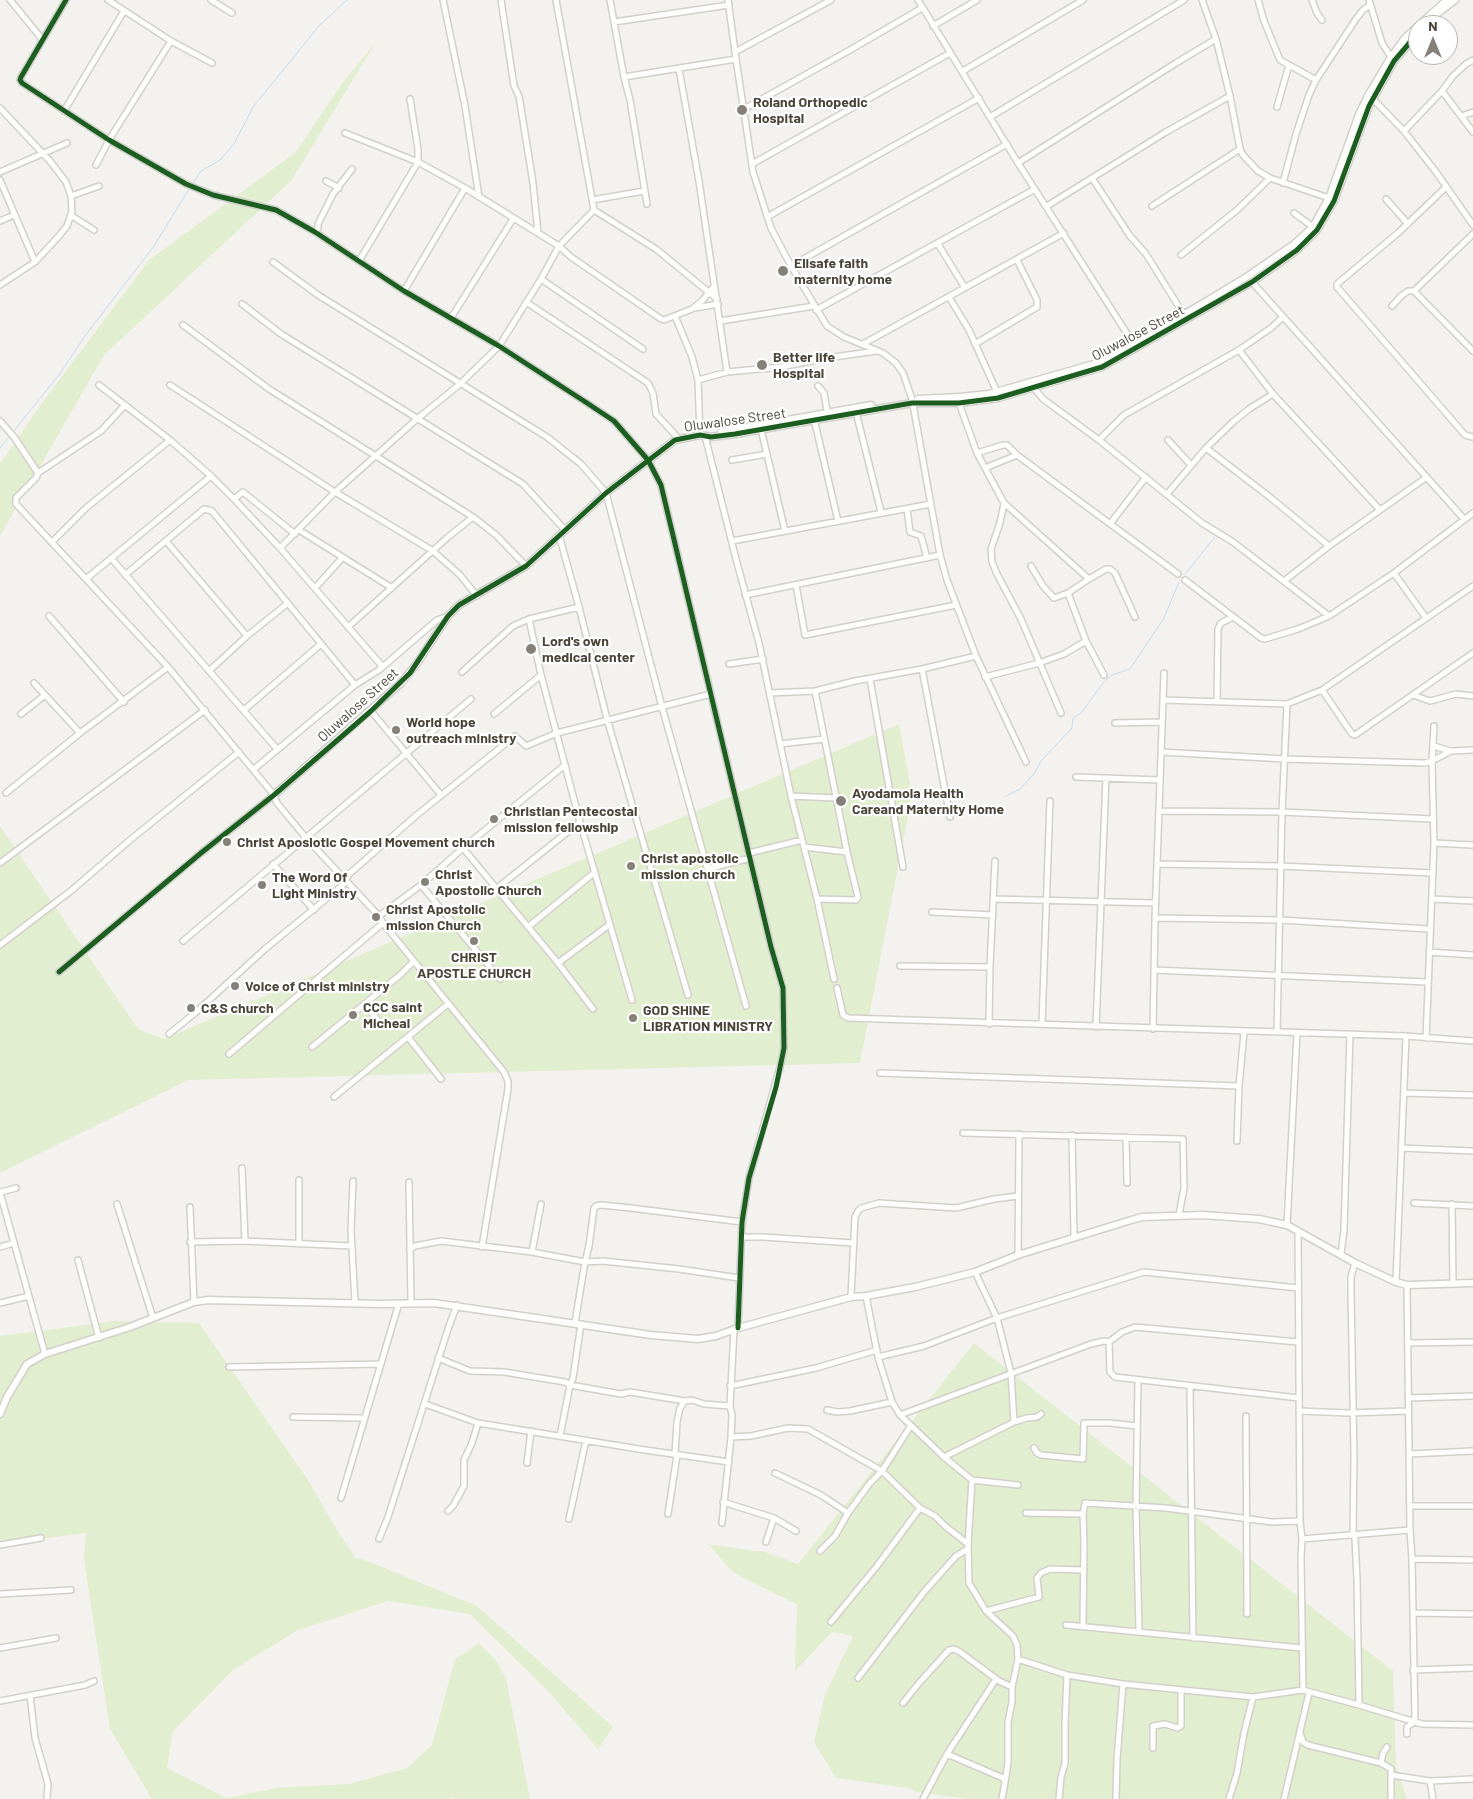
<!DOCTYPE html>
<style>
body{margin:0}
#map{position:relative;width:1473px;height:1799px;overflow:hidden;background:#f4f2ee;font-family:Barlow,sans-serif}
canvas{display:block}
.north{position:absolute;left:1408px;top:15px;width:50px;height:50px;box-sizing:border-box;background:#fff;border:1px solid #b7b4b0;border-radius:50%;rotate:0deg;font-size:14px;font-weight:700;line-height:20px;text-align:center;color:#4b4439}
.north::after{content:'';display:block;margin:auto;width:18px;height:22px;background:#868178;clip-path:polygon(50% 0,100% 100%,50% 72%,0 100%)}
</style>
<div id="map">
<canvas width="1473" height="1799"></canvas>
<div class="north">N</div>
</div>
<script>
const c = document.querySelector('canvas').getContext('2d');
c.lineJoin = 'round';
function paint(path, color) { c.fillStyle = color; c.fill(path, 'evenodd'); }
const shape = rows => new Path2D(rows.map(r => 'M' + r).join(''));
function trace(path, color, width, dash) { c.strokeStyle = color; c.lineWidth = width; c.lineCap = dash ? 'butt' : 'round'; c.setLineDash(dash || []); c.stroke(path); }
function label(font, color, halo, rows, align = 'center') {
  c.font = font + ' Barlow,sans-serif'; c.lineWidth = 4.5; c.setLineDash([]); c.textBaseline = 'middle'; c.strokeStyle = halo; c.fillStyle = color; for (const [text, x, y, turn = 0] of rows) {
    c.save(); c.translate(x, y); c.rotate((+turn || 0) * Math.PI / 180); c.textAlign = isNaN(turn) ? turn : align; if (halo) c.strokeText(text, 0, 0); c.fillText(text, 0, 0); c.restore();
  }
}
const green = shape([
 [376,42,291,181,104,355,0,536,0,464,40,406,149,260,296,152,341,85],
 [899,724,912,795,860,1063,188,1080,0,1173,0,826,138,1029,164,1039],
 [115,1321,199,1323,308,1480,335,1527,357,1560,360,1558,477,1606,613,1727,598,1749,548,1691,470,1614,388,1601,298,1630,233,1670,173,1731,167,1768,227,1798,277,1788,349,1784,407,1768,432,1745,455,1659,479,1643,495,1659,506,1678,530,1799,455,1799,453,1798,447,1799,152,1799,110,1729,84,1560,86,1533,1,1544,0,1548,0,1336],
 [974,1343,1393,1671,1396,1767,1407,1799,968,1799,916,1792,908,1788,836,1778,814,1742,825,1695,853,1636,832,1632,795,1671,797,1604,755,1584,733,1572,708,1544,755,1551,762,1551,798,1564]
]);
const stream = shape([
 [192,185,201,171,220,160,234,144,253,107,319,26,347,0],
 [13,432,59,375,85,336,154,246,189,189],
 [0,448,11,435],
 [1185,574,1215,537],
 [1006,796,1020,789,1034,774,1041,761,1072,728,1073,718,1082,712,1103,683,1112,675,1130,669,1164,618,1179,582]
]);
const minor = shape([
 [10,0,42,39],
 [66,0,21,77,20,80,22,83,109,140,186,184,213,195,276,210,315,232,404,291,499,346,587,403,614,421,648,460,661,485,771,947,783,988,784,1048,781,1063],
 [108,0,171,41,212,63],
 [211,0,232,13],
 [443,0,465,106,479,197],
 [501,0,514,86,519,96,533,183,538,233],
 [556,0,594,210,656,249,717,299],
 [610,0,624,77,630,100,647,204],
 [728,0,736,59,753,172,771,228,791,266,827,326,844,337,883,353,896,363,903,373,912,399,940,555,947,580,976,656,1026,762],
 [918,0,1018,163,1133,343],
 [1202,0,1216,39,1230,96,1240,149,1243,155,1258,171,1270,178,1329,198],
 [1258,0,1264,21,1280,60,1316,80],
 [1312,0,1317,13,1322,20],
 [1369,0,1382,43,1391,57],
 [614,22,729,5],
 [933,26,977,0],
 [735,52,831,0],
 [679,69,699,181,727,372],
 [963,71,1083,0],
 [624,77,736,59],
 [1442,91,1473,132],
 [1373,99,1404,131,1436,172,1473,225],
 [1277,107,1289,65],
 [0,108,50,161,66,182,71,196,72,211,67,226,59,236,35,262,0,285],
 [744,109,850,50,922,8],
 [64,111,124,11],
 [1462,116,1473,112],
 [990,117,1184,0],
 [1404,131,1442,91,1453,76,1466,64,1473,60],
 [345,133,418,162,465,188,559,246,571,257,661,319,664,320,692,309,702,301,714,286],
 [1018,163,1176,63,1216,39],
 [752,164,950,53],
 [96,165,109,140,171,41],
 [0,172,67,143],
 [1092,178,1130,236,1146,254,1184,315],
 [0,180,35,262],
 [326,181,339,188],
 [1283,183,1296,134,1309,95,1316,80,1356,19,1363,10,1370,5],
 [1446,187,1398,233,1337,284,1337,287,1465,435,1473,437],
 [71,196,99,186],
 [1386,199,1408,224],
 [592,200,644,191],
 [1047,206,1166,132,1230,96],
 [1152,206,1240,149],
 [1294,213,1313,227],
 [72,216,94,230],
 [767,217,979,98],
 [0,221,14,215],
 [315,232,318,228,318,224,333,194,352,169],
 [938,244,965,288],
 [1181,255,1237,210,1270,178],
 [359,261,418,162,418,149,410,99],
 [273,262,318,295,547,437,581,464,606,493,662,707,746,1006],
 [791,266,1007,144],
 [541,279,643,349],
 [1252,282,1464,519],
 [404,291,465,188],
 [1414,291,1473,351],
 [949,297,969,330,997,392],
 [526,302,648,383,653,393,656,414,679,439],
 [242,304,281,334,523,484,565,530],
 [1392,306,1401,296,1408,291,1414,291,1473,234],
 [695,308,718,304],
 [816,310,1035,189],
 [675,316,692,357,698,380,700,435],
 [451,318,513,219],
 [720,321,814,306],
 [183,325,269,389,473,517,496,535,526,566],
 [863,344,1064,233],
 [975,344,1037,307,1037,300,1017,260],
 [1239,350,1273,394,1380,510],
 [698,380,727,372,781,367,826,358,877,351],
 [99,385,170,440,211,476],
 [170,385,335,492,433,551,460,575,477,596],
 [818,386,824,393,828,416],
 [1034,388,1043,399,1099,440,1202,523,1233,542,1329,616],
 [959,403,977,453,1004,503,1089,579],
 [856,412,881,512],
 [814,419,838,521],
 [0,421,14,437,38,473,36,478,16,498,16,504,86,579],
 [761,429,785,531],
 [705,436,737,563,759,643,791,796,817,899,834,979],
 [1099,440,1124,415,1239,350,1271,328,1283,317],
 [1168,440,1191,465],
 [1206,448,1271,498,1329,546],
 [977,453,1003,445,1007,445,1017,455,1178,574],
 [732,460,767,454],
 [985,468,1017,455],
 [38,473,101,431,125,405],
 [1167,494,1206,448,1233,422,1249,409,1273,394],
 [234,499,243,492,295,534],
 [1004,503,1000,523,991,549,992,562,997,574,1021,619,1061,713],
 [907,509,910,532,921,536,927,558],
 [1110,524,1146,477],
 [299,530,392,588],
 [559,535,579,607,607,719,688,995],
 [166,541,247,636],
 [732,541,931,504],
 [52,542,86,508,170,440],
 [280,548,335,492,417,419,460,384,499,346,541,279,559,246,594,210],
 [111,558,277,749],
 [1031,566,1043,586,1054,598,1068,593,1089,579,1106,569,1110,569,1115,573,1135,617],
 [1394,573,1426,618],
 [125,575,204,509,212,511,355,685],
 [1185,580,1261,638,1265,639,1298,629,1329,616,1394,573,1473,513],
 [1284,581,1329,546,1427,477],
 [796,585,805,635,956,605],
 [315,588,342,558],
 [1068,593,1086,641,1104,675],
 [745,595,940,555],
 [49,616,124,702],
 [529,619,541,675,580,822,632,1000],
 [348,627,448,537,473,517],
 [729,664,763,659],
 [382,666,280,548,234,499,211,476,86,579,168,667,274,795,277,803,306,838,379,916,383,923,504,1072,508,1081,508,1089,482,1247],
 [922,669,950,817],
 [209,671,247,636,288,603],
 [462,672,513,626,529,619,579,607],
 [985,677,1039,663,1064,654,1086,641],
 [870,679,903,867],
 [34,683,80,733],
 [1322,690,1352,734,1355,735,1473,653],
 [815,691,847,852,858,897,856,900,817,899],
 [770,693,815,691,855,681,922,669,976,656],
 [1413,695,1430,701,1456,694,1473,696],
 [1163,700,1287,704,1322,690,1473,586],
 [1217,701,1218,629,1221,623,1233,617],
 [244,710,321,644],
 [371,711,441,795],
 [21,714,45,695],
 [494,714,541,675],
 [1115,723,1162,722],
 [780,744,824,739],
 [1434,746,1450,751],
 [1161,752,1285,759,1425,763,1432,761,1451,751,1473,750],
 [253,770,355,685,379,670,437,620,448,616],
 [1076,777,1159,780],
 [6,793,80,733,168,667],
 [791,796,836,798],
 [1160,811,1282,812,1433,819],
 [1434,843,1473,845],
 [804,847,847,852],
 [463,848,558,963,593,1009],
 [749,853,802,840],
 [0,863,205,710],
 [273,864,314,910],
 [1158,864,1280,866,1433,873],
 [707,869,750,858],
 [421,885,500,979],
 [496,889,580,822],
 [993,899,1156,903],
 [1432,899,1473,901],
 [932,912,993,915],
 [379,916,421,885,463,848,565,765],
 [1155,918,1280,920,1429,929],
 [528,927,595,872],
 [183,941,471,699],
 [0,945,72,890,130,840,239,752],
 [1429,952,1473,955],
 [558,963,609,925],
 [900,966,990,967],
 [1154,970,1427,982],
 [59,972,201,853,274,795],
 [837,988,843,1015,848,1018,1406,1036,1473,1041],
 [364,1004,377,1019],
 [989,1024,990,967,995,861],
 [1042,1024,1050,801],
 [1096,1027,1106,778],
 [1153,1029,1155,918,1164,673],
 [1277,1032,1282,812,1287,704],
 [169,1034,195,1013,265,949,343,885,349,874,418,814,515,736,526,746,557,733,711,694],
 [408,1037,441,1079],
 [1426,1038,1434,843,1432,761,1434,726],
 [312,1047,400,975,414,961],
 [229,1054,383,923],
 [880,1073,1239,1086],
 [1404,1093,1473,1095],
 [334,1097,448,1004],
 [963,1133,1183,1139,1184,1188,1179,1215],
 [1072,1135,1074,1237],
 [1126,1137,1127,1183],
 [1237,1141,1239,1086,1244,1032],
 [1401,1148,1473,1151],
 [242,1168,245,1241],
 [299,1180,299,1244],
 [353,1181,351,1230,355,1303],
 [409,1182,411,1302],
 [16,1188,1,1192,1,1196,45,1354],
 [1414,1203,1473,1206],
 [117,1204,153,1318],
 [1452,1204,1453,1284],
 [190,1207,194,1302],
 [1287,1225,1297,1033],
 [1298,1231,1300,1521,1302,1539,1301,1557,1303,1690],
 [742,1237,763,1237,853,1243],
 [190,1242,245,1241,351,1246],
 [0,1247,14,1243],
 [410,1249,415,1246,441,1241,532,1252,585,1262,603,1261,679,1269,739,1278],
 [532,1252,541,1204],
 [1341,1254,1344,1230,1350,1035],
 [1018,1255,1019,1134],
 [78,1260,99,1338],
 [1355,1263,1351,1277,1351,1292,1354,1455,1353,1536,1355,1538,1357,1579,1359,1705],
 [975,1272,997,1318,1011,1373,1014,1422],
 [1396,1282,1406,1036],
 [1407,1285,1410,1530,1412,1559,1415,1721],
 [866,1296,878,1357,892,1402,900,1415,944,1457,972,1480,1018,1485],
 [851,1297,855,1217,858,1211,861,1208,879,1203,956,1208,994,1199,1018,1196],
 [0,1303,29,1296],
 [575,1323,585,1262,589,1246,594,1208,596,1206,601,1205,631,1208,742,1222],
 [738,1328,742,1222,749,1178,780,1067],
 [1109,1342,1110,1372,1115,1377,1299,1398],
 [1408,1343,1473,1342],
 [878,1357,924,1346,997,1318,1144,1272,1298,1288],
 [438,1358,470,1371,504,1372,565,1382,570,1385,621,1394,630,1392,685,1401,692,1400,704,1404,730,1406],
 [229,1367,381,1364],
 [1138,1380,1136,1506,1139,1631],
 [730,1386,816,1368,877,1350],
 [1190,1386,1193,1638],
 [1408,1398,1473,1396],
 [425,1404,478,1423,645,1450,729,1462],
 [827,1410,837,1412,850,1411,892,1402],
 [1299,1411,1349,1413,1408,1411],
 [900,1415,1091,1344,1104,1341,1109,1342,1122,1332,1135,1327,1298,1342],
 [1246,1416,1247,1614],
 [293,1417,365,1418],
 [560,1436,570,1385,573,1378,581,1324],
 [731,1437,751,1436,788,1428,808,1429,882,1471,920,1508,935,1516,945,1526,968,1544],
 [1034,1448,1037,1453,1041,1455,1083,1459,1084,1423,1110,1423,1137,1426],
 [675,1454,677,1422,680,1408,685,1401],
 [1409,1454,1473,1451],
 [944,1457,1014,1422,1027,1418,1037,1417,1041,1414],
 [527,1463,531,1431],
 [775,1473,821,1495,848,1513],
 [972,1480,968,1544,969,1583,986,1611,1013,1636,1017,1645,1018,1659,1012,1687,1012,1702,1008,1722,1008,1763,1005,1782],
 [341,1498,399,1303],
 [723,1502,774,1518,796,1531],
 [1410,1506,1473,1506],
 [448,1511,453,1506,464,1486,464,1460,472,1443,478,1423],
 [1026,1513,1083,1514],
 [668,1514,677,1455],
 [569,1519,586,1440],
 [722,1523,731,1437,732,1415,730,1406,734,1329],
 [379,1539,388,1517,449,1326,457,1305],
 [1302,1539,1410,1530],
 [766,1542,774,1518],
 [0,1545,41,1538],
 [820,1551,835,1536,848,1513,870,1483,882,1471,910,1427],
 [1412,1559,1473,1560],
 [0,1594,71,1590],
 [986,1611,1039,1597,1037,1578,1041,1573,1050,1569,1084,1570],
 [1413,1613,1473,1614],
 [831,1622,877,1566,920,1508],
 [1066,1625,1302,1648],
 [1083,1626,1084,1541,1083,1514,1085,1503,1166,1508,1272,1522,1300,1521],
 [0,1648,56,1638],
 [1018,1659,1067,1675,1123,1684,1253,1697,1303,1690,1359,1705,1422,1724,1473,1725],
 [1413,1670,1473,1668],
 [858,1678,924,1592,956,1556,968,1549],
 [30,1695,35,1738,48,1784,47,1799],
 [0,1701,85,1685,94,1681],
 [903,1703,919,1683,949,1650,954,1649,960,1652,999,1681,1012,1687],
 [1300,1733,1303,1742,1308,1745,1381,1763,1391,1769,1391,1799],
 [1407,1734,1407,1727,1414,1722],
 [1153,1748,1153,1726,1165,1724,1178,1728,1181,1726,1181,1690],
 [947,1754,1003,1778,1005,1782,1002,1799],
 [1381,1763,1383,1753,1387,1747],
 [1391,1775,1430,1781,1473,1779],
 [1430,1781,1433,1799],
 [923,1799,947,1754,996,1679],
 [1059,1799,1061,1777,1065,1763,1065,1724,1067,1675],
 [1116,1799,1117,1759,1123,1684],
 [1229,1799,1237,1773,1244,1733,1253,1697],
 [1284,1799,1309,1693]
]);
const tertiary = shape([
 [1419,25,1447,0],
 [1426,25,1433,17,1455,0],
 [918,399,959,397,989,394,1101,362,1202,304,1248,276,1293,245,1313,227,1329,198,1360,112,1369,94,1391,57,1405,38,1418,26],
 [721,432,871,405],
 [274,795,401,683,418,662,448,616,459,605,526,566,606,493,675,440,700,435,711,437,735,434,912,403,959,403,998,398,1102,367,1252,282,1297,250,1317,230,1334,201,1369,106,1394,61,1418,33],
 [0,1414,7,1397,27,1364,45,1354,130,1327,194,1302,208,1300,380,1304,434,1303,651,1335,698,1339,716,1336,738,1328,851,1297,866,1296,915,1287,975,1272,1018,1255,1128,1221,1142,1217,1203,1215,1259,1219,1287,1225,1355,1263,1396,1282,1407,1285,1473,1283]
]);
const cycleway = shape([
 [66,0,21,77,20,80,22,83,109,140,186,184,213,195,276,210,315,232,404,291,499,346,587,403,614,421,648,460,661,485,771,947,783,988,784,1048,776,1087,749,1178,742,1222,738,1328],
 [59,972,201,853,274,795,371,711,410,673,448,616,459,605,526,566,606,493,675,440,700,435,711,437,735,434,912,403,959,403,998,398,1102,367,1252,282,1297,250,1317,230,1334,201,1369,106,1394,61,1418,33]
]);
const markers = [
 [742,110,6,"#868178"],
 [783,271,6,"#868178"],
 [762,365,6,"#868178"],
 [531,649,6,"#868178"],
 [396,730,5,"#868178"],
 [841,801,6,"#868178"],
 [494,819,5,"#868178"],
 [227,842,5,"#868178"],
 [631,866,5,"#868178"],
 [425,882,5,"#868178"],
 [262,885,5,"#868178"],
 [376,917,5,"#868178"],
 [474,941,5,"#868178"],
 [235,986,5,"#868178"],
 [191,1008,5,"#868178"],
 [353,1015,5,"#868178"],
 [633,1018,5,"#868178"]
];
const poiNames = [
 ["Roland Orthopedic",753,102],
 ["Hospital",753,118],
 ["Elisafe faith",794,263],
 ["maternity home",794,279],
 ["Better life",773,357],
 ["Hospital",773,373],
 ["Lord's own",542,641],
 ["medical center",542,657],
 ["World hope",406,722],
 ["outreach ministry",406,738],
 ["Ayodamola Health",852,793],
 ["Careand Maternity Home",852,809],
 ["Christian Pentecostal",504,811],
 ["mission fellowship",504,827],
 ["Christ Aposlotic Gospel Movement church",237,842],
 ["Christ apostolic",641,858],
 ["mission church",641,874],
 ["Christ",435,874],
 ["Apostolic Church",435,890],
 ["The Word Of",272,877],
 ["Light Ministry",272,893],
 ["Christ Apostolic",386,909],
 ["mission Church",386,925],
 ["CHRIST",474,957,"center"],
 ["APOSTLE CHURCH",474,973,"center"],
 ["Voice of Christ ministry",245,986],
 ["CCC saint",363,1007],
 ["Micheal",363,1023],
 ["C&S church",201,1008],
 ["GOD SHINE",643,1010],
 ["LIBRATION MINISTRY",643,1026]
];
const streetNames = [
 ["Oluwalose Street",1138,333,-28],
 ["Oluwalose Street",735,420,-8],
 ["Oluwalose Street",358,705,-42]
];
paint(green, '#e1eecf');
trace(stream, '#c0ddf1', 1);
trace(minor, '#d2d0cb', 8);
trace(tertiary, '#d2d0cb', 9);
trace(minor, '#fdfdfc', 5);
trace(tertiary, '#fdfdfc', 6);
trace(cycleway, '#1b5e20', 5);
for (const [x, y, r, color] of markers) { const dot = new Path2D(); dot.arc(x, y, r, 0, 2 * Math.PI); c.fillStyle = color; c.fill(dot); trace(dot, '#fff', 2); }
label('bold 14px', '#4b4439', '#fff', poiNames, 'left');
label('14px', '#4b4439', '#fff', streetNames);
</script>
